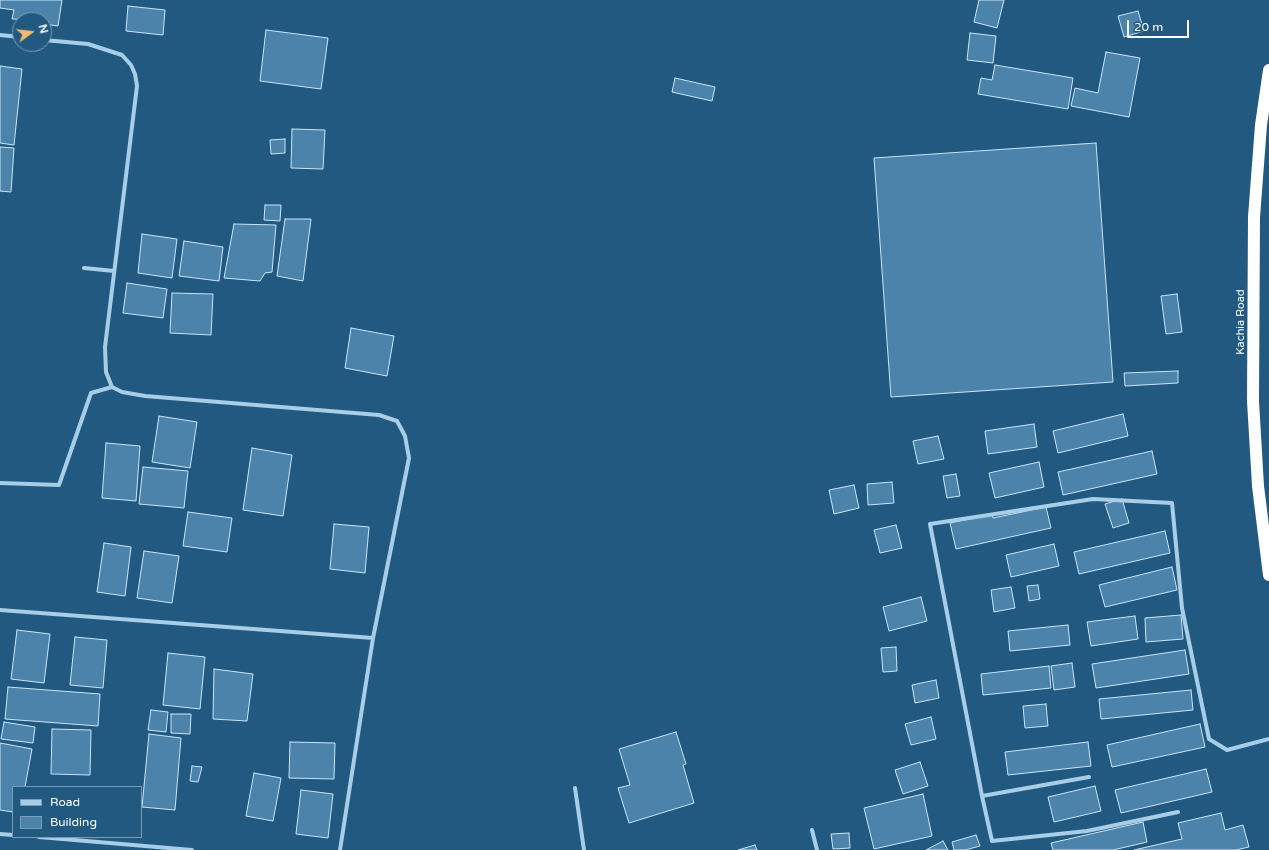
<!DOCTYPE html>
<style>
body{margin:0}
#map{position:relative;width:1269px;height:850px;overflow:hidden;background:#225981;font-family:"Varela Round",sans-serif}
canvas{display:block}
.legend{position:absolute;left:12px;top:786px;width:130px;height:52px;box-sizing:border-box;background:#225981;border:1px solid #7a9bb3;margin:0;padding:5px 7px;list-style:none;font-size:12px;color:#fff}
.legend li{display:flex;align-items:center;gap:8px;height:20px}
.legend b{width:20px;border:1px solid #7a9bb3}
.north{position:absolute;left:12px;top:12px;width:40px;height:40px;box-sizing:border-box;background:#225981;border:1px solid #7a9bb3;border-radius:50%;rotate:75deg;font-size:11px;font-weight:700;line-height:16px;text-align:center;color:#fff}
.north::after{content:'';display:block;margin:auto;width:14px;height:18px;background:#f3b86b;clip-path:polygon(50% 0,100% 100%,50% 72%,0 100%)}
.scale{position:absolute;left:1127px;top:20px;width:62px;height:18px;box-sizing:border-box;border:2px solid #fff;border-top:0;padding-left:5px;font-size:12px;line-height:14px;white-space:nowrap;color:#fff;-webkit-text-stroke:3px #225981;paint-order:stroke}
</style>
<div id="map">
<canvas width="1269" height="850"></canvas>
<ul class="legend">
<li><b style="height:5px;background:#a8cee7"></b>Road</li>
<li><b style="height:11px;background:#4b83aa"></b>Building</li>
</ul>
<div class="north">N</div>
<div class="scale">20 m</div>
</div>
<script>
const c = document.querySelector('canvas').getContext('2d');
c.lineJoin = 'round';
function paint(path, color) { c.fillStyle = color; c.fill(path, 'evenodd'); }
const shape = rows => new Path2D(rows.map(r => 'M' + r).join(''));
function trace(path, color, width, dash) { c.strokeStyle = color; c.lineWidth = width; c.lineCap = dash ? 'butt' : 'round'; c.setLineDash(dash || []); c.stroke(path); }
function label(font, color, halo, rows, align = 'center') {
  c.font = font + ' "Varela Round",sans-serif'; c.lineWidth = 3; c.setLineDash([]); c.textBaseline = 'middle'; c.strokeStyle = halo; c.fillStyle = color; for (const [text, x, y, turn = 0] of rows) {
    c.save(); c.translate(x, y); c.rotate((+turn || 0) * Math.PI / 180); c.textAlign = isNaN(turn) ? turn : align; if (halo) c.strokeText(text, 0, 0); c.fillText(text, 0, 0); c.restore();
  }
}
const building = shape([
 [0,0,62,0,58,26,44,24,44,20,12,19,14,10,0,8,0,0],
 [979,0,1004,0,997,28,974,22,979,0],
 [128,6,165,10,163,35,126,31,128,6],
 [1138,11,1144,31,1124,37,1118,16,1138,11],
 [266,30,328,38,321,89,260,81,266,30],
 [970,33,996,36,993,63,967,60,970,33],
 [1106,52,1140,58,1129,117,1071,106,1075,88,1098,93,1106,52],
 [995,65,1073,78,1068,109,978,94,981,78,992,80,995,65],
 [0,66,22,69,14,145,0,143,0,66],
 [675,78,715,87,712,101,672,92,675,78],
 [292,129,325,130,323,169,291,168,292,129],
 [285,139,285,153,271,154,270,140,285,139],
 [1096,143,1113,382,891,397,874,158,1096,143],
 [0,147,14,148,11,192,0,191,0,147],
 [265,205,281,205,280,221,264,220,265,205],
 [285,219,311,219,303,281,277,276,285,219],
 [234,224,276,225,272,272,265,273,260,281,224,278,234,224],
 [142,234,177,239,172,278,138,273,142,234],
 [184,241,223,247,219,281,179,276,184,241],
 [127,283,167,289,163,318,123,313,127,283],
 [172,293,213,294,211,335,170,333,172,293],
 [1177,294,1182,332,1166,334,1161,296,1177,294],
 [351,328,394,336,387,376,345,368,351,328],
 [1178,371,1178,383,1125,386,1124,373,1178,371],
 [1123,414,1128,436,1058,453,1053,431,1123,414],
 [159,416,197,422,190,468,152,462,159,416],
 [1034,424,1037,447,988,454,985,431,1034,424],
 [938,436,944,459,918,464,913,441,938,436],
 [106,443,140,446,136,501,102,498,106,443],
 [252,448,292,455,283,516,243,510,252,448],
 [1152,451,1157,474,1063,495,1058,472,1152,451],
 [1039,462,1044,487,995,498,989,473,1039,462],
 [143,467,188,471,184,508,139,504,143,467],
 [956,474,960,496,947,498,943,476,956,474],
 [892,482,894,503,868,505,867,484,892,482],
 [854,485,859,508,834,514,829,490,854,485],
 [1122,499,1129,523,1113,528,1105,504,1122,499],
 [1046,507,1051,528,956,549,950,523,992,514,993,518,1046,507],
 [188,512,232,518,227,552,183,546,188,512],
 [334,524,369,527,365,573,330,569,334,524],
 [896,525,902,548,880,553,874,530,896,525],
 [1165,531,1170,553,1079,574,1074,552,1165,531],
 [104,543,131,547,125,596,97,592,104,543],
 [1054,544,1059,566,1011,577,1006,555,1054,544],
 [144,551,179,556,172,603,137,598,144,551],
 [1172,567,1177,590,1105,607,1099,585,1172,567],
 [1038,585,1040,599,1029,601,1027,586,1038,585],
 [1011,587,1015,608,994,612,991,590,1011,587],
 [921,597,927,621,889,631,883,607,921,597],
 [1181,615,1183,639,1146,642,1145,618,1181,615],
 [1135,616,1138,639,1091,646,1087,622,1135,616],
 [1068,625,1070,645,1010,651,1008,631,1068,625],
 [17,630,50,634,44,683,11,679,17,630],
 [75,637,107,640,103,688,70,685,75,637],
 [896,647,897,671,883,672,881,648,896,647],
 [1185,650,1189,674,1096,688,1092,664,1185,650],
 [168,653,205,657,200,709,163,705,168,653],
 [1072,663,1075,687,1054,690,1051,666,1072,663],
 [1049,666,1051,688,983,695,981,674,1049,666],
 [214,669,253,674,247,721,213,719,214,669],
 [936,680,939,698,915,703,912,685,936,680],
 [8,687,100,694,98,726,5,719,8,687],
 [1191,690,1193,710,1101,719,1099,699,1191,690],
 [1046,704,1048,726,1025,728,1023,706,1046,704],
 [151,710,168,712,166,732,148,730,151,710],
 [171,714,191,714,190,734,171,733,171,714],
 [931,717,936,739,911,745,905,724,931,717],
 [4,722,35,727,33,743,1,739,4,722],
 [1200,724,1205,747,1112,767,1107,745,1200,724],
 [52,729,91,730,90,775,51,774,52,729],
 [676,732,686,764,683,765,694,803,629,823,618,788,630,785,619,749,676,732],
 [149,734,181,738,175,810,142,807,149,734],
 [290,742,335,743,334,779,289,778,290,742],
 [1088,742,1091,766,1008,775,1005,752,1088,742],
 [0,743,32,749,25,787,13,787,13,812,0,810,0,743],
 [920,762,928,786,903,794,895,770,920,762],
 [192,766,202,767,198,782,190,781,192,766],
 [1206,769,1212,792,1121,813,1115,790,1206,769],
 [254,773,281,778,273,821,246,816,254,773],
 [1095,786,1101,811,1054,822,1048,797,1095,786],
 [301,790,333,794,328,838,296,834,301,790],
 [923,794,932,836,874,849,864,808,923,794],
 [1221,813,1225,830,1243,825,1249,847,1236,850,1134,850,1182,839,1178,823,1221,813],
 [1143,822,1147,842,1113,850,1053,850,1051,843,1143,822],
 [849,833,850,848,833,849,831,834,849,833],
 [976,835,980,846,965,850,954,850,952,842,976,835],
 [943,841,948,850,926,850,943,841],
 [755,845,757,850,738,850,755,845]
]);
const street = shape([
 [0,35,20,37],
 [44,40,88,44,122,55,131,65,135,74,137,86,105,347,106,372,112,387,122,392,145,396,379,415,397,421,405,436,409,458,373,638,340,850],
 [84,268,114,271],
 [0,483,59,485,91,393,112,387],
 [0,610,373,638],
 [575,788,584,850],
 [982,796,1089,777],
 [1178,812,1087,831,992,841,982,796,930,524,1093,499,1172,503,1182,608,1209,739,1227,750,1269,739],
 [812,830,817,850],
 [0,834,13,835],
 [39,837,192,850]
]);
const highway = shape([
 [1269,70,1261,125,1254,217,1253,401,1258,486,1269,575]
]);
const streetNames = [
 ["Kachia Road",1241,322,-90]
];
paint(building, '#4b83aa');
trace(building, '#cce5f6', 1);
trace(street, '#a8cee7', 4);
trace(highway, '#fff', 12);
label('11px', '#fff', '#225981', streetNames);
</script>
